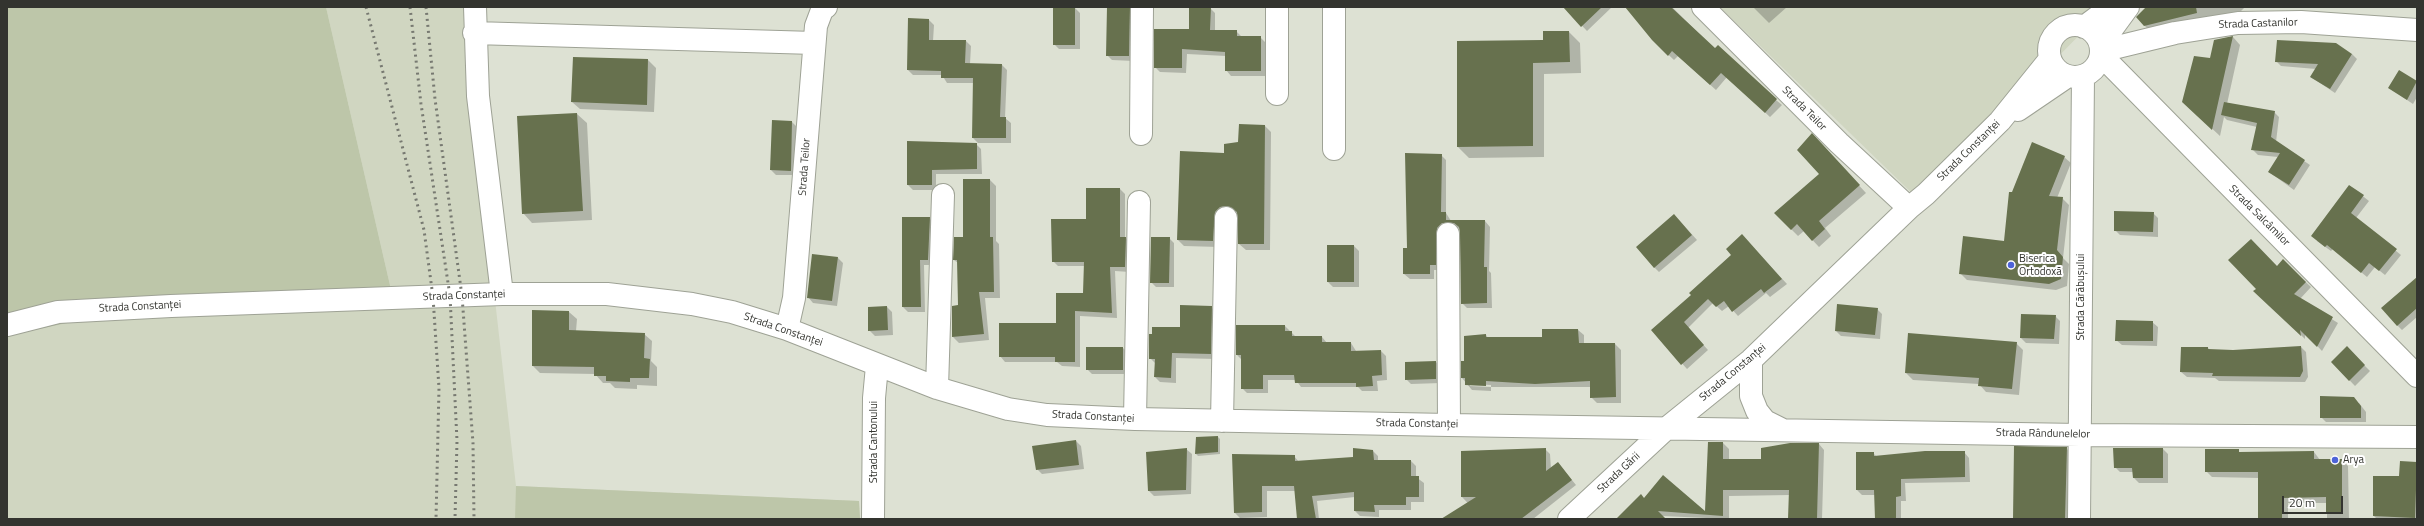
<!DOCTYPE html>
<meta charset="utf-8">
<style>
body{margin:0}
#map{position:relative;width:2424px;height:526px;overflow:hidden;background:#dde1d3;font-family:"Titillium Web",sans-serif}
canvas{display:block}
.frame{position:absolute;inset:0;border:8px solid #33342f;pointer-events:none}
.scale{position:absolute;left:2282px;top:496px;width:61px;height:18px;box-sizing:border-box;border:2px solid #33342f;border-top:0;padding-left:5px;font-size:12px;line-height:14px;white-space:nowrap;color:#33342f;-webkit-text-stroke:3px #fff;paint-order:stroke}
</style>
<div id="map">
<canvas width="2424" height="526"></canvas>
<div class="frame"></div>
<div class="scale">20 m</div>
</div>
<script>
const c = document.querySelector('canvas').getContext('2d');
c.lineJoin = 'round';
function paint(path, color) { c.fillStyle = color; c.fill(path, 'evenodd'); }
const shape = rows => new Path2D(rows.map(r => 'M' + r).join(''));
function trace(path, color, width, dash) { c.strokeStyle = color; c.lineWidth = width; c.lineCap = dash ? 'butt' : 'round'; c.setLineDash(dash || []); c.stroke(path); }
function label(font, color, halo, rows, align = 'center') {
  c.font = font + ' "Titillium Web",sans-serif'; c.lineWidth = 4; c.setLineDash([]); c.textBaseline = 'middle'; c.strokeStyle = halo; c.fillStyle = color; for (const [text, x, y, turn = 0] of rows) {
    c.save(); c.translate(x, y); c.rotate((+turn || 0) * Math.PI / 180); c.textAlign = isNaN(turn) ? turn : align; if (halo) c.strokeText(text, 0, 0); c.fillText(text, 0, 0); c.restore();
  }
}
const built = shape([
 [326,7,466,7,493,282,516,486,859,501,860,519,7,519,7,336,77,321,395,307],
 [1720,7,2107,7,1918,199]
]);
const green = shape([
 [7,7,326,7,395,307,77,321,7,336],
 [516,486,859,501,860,519,515,519]
]);
const shadow = shape([
 [1108,7,1130,7,1135,11,1134,61,1112,60,1107,55],
 [1571,7,1612,7,1587,31,1568,11],
 [1626,7,1672,7,1715,50,1782,105,1770,117,1727,77,1716,90,1678,56,1674,60,1652,39],
 [1753,7,1787,7,1769,23],
 [2148,7,2245,7,2236,16,2150,31,2145,26],
 [1075,8,1080,13,1080,49,1059,49,1054,44],
 [1210,8,1215,13,1215,31,1236,31,1242,37,1260,37,1265,42,1266,76,1231,76,1226,70,1226,56,1187,54,1186,73,1160,72,1155,67],
 [929,20,934,25,933,41,966,41,971,46,970,64,1002,65,1007,70,1005,118,1011,123,1011,143,978,143,973,138,974,83,947,83,942,75,913,75,908,70],
 [1569,32,1580,43,1581,73,1544,74,1544,157,1469,158,1458,147,1458,42,1544,41],
 [2233,37,2240,45,2227,104,2274,112,2279,117,2276,142,2310,165,2294,190,2269,172,2278,157,2258,155,2253,150,2257,127,2227,120,2224,117,2220,136,2191,109,2211,59,2215,40],
 [2352,54,2357,59,2335,93,2311,77,2316,69,2281,66,2276,61],
 [574,58,648,60,656,68,654,112,580,109,572,102],
 [2399,71,2417,82,2417,97,2413,104,2389,88],
 [577,114,587,123,592,220,532,223,523,213],
 [792,122,797,127,795,175,776,175,771,170],
 [1240,125,1265,126,1271,132,1270,250,1246,250,1239,244,1238,214,1234,211,1219,247,1184,246,1178,240,1225,154,1239,143],
 [1818,141,1866,193,1825,228,1831,236,1819,247,1804,231,1798,236,1775,213,1821,174],
 [908,142,976,144,981,149,982,174,936,174,936,190,913,190,908,185],
 [1441,155,1446,160,1446,213,1451,221,1485,221,1490,227,1489,271,1491,273,1492,308,1467,308,1462,303,1460,228,1447,228,1440,270,1434,270,1434,279,1410,279,1404,274,1408,249],
 [2064,157,2071,163,2057,198,2062,198,2069,205,2063,258,2069,264,2067,286,2056,290,1967,280,1960,273,2005,242,2012,193],
 [990,180,996,186,996,241,999,244,1000,298,985,298,989,340,959,343,953,337,959,306,958,263,954,260],
 [2350,186,2369,201,2356,218,2401,255,2385,275,2375,267,2367,277,2333,249,2331,251,2317,241],
 [1120,189,1125,194,1125,237,1131,243,1130,272,1115,271,1117,318,1080,316,1080,367,1062,366,1057,362,1005,362,1000,356,1057,324,1084,294,1085,266,1058,266,1053,261,1087,220],
 [2153,213,2158,218,2158,237,2120,235,2115,230],
 [929,218,935,224,933,265,924,265,925,312,908,312,903,307],
 [1679,220,1697,240,1659,272,1654,267],
 [1169,238,1174,243,1174,287,1156,287,1151,282],
 [1747,241,1787,284,1770,297,1766,293,1738,316,1729,306,1722,311,1713,303,1688,328,1708,350,1687,369,1652,330,1692,295],
 [1354,246,1359,251,1359,287,1333,287,1328,282],
 [813,255,838,258,843,263,837,306,813,303,808,297],
 [2283,261,2311,287,2300,299,2338,323,2322,351,2305,333,2305,339,2260,296],
 [2417,279,2417,317,2402,330,2397,325],
 [887,307,892,312,893,335,875,336,869,330],
 [1211,307,1216,312,1216,359,1176,358,1176,383,1160,382,1155,377,1156,364,1150,358,1181,328],
 [1877,309,1882,314,1880,339,1841,336,1836,331],
 [533,311,569,312,577,319,576,331,644,334,652,341,651,361,657,367,657,386,637,385,637,389,615,388,610,383,603,383,595,374,540,373,533,366],
 [2055,316,2060,321,2059,344,2026,343,2021,338],
 [2152,322,2158,327,2157,346,2122,345,2116,340],
 [1285,326,1296,337,1322,337,1327,343,1351,343,1356,351,1381,351,1386,356,1387,380,1377,381,1378,391,1362,391,1358,387,1301,387,1296,380,1268,380,1268,393,1247,393,1242,388,1242,360,1237,355],
 [1578,330,1584,335,1584,344,1615,344,1621,350,1621,403,1597,403,1591,397,1591,387,1491,387,1491,391,1472,390,1462,378,1465,362,1486,335,1488,338,1543,338],
 [1470,384,1491,385,1491,387,1470,386],
 [2016,343,2023,350,2019,395,1986,392,1979,384,1913,380,1906,373],
 [2301,347,2306,352,2308,377,2305,382,2219,381,2215,378,2187,377,2181,372,2208,348,2210,350,2233,351],
 [1123,348,1128,353,1128,374,1092,374,1087,369],
 [2347,348,2370,371,2355,386,2332,362],
 [1436,362,1441,368,1441,383,1411,384,1406,379],
 [2359,403,2366,412,2366,422,2326,422,2321,417],
 [1218,437,1220,439,1220,454,1198,456,1196,454],
 [1076,441,1081,446,1084,469,1042,474,1037,469],
 [1723,443,1729,449,1729,460,1762,460,1819,444,1824,450,1822,519,1789,519,1790,495,1729,496,1729,519,1662,516,1665,519,1618,519,1644,499,1705,513],
 [2066,448,2076,458,2075,519,2014,519],
 [1186,449,1192,454,1191,494,1154,496,1149,491],
 [1545,449,1550,454,1551,469,1558,463,1576,485,1533,519,1483,519,1462,497],
 [2163,449,2168,454,2168,483,2139,483,2134,478,2133,472,2120,472,2115,467],
 [2238,450,2240,453,2314,452,2320,460,2342,460,2348,466,2349,519,2327,519,2327,503,2288,503,2288,519,2259,519,2259,478,2212,477,2206,471],
 [1373,451,1378,456,1378,461,1411,461,1416,466,1416,477,1424,483,1424,502,1411,502,1411,510,1379,510,1379,517,1360,516,1355,511,1355,497,1317,501,1319,519,1298,519,1295,491,1267,491,1267,517,1240,518,1235,513,1234,455,1294,456,1299,462,1354,458],
 [1964,452,1969,458,1970,482,1905,483,1906,501,1901,501,1901,519,1876,519,1875,495,1862,495,1857,490,1873,453,1877,457],
 [2401,462,2417,463,2417,519,2377,519,2374,516,2400,477]
]);
const building = shape([
 [1053,7,1075,7,1075,45,1053,45],
 [1107,7,1130,7,1129,56,1106,56],
 [1211,7,1210,30,1237,30,1237,36,1261,36,1261,71,1225,71,1225,52,1182,49,1182,68,1154,68,1154,29,1189,29,1189,8],
 [1563,7,1602,7,1581,27],
 [1625,7,1671,7,1715,48,1718,45,1777,99,1765,113,1721,73,1710,85,1672,51,1668,56,1652,40],
 [2146,7,2196,7,2197,13,2144,26,2136,17],
 [908,18,929,19,929,40,966,40,965,63,1002,64,1000,117,1006,117,1006,138,972,138,973,78,941,78,941,71,907,70],
 [1543,31,1569,31,1570,62,1533,63,1533,146,1457,147,1457,41,1543,40],
 [2233,36,2212,130,2182,102,2194,56,2210,58,2214,40],
 [2277,40,2336,43,2352,54,2330,89,2310,77,2318,64,2275,62],
 [573,57,648,59,647,105,571,102],
 [2399,70,2417,81,2407,100,2388,88],
 [2224,102,2275,111,2271,137,2305,160,2289,185,2268,172,2280,153,2251,150,2257,123,2221,115],
 [577,113,583,211,522,214,517,116],
 [772,120,792,121,791,171,770,170],
 [1239,124,1265,125,1264,244,1238,244,1237,212,1227,206,1220,207,1215,212,1213,241,1177,240,1180,151,1224,153,1224,144,1238,142],
 [1812,133,1860,185,1819,221,1825,229,1812,241,1797,224,1791,230,1774,213,1819,174,1797,150],
 [907,141,977,143,977,169,932,170,932,185,907,185],
 [2032,142,2065,156,2049,196,2063,197,2057,250,2063,257,2061,279,2049,284,1959,274,1963,236,2004,241,2009,192,2012,192],
 [1405,153,1442,154,1441,212,1446,212,1446,220,1485,220,1484,267,1487,267,1487,303,1461,304,1460,234,1459,227,1454,223,1442,223,1437,228,1436,265,1430,265,1430,274,1403,274,1403,248,1407,248],
 [963,179,990,179,990,237,993,237,994,292,979,292,984,334,952,337,952,306,958,305,957,260,953,260,954,237,963,237],
 [2349,185,2364,195,2351,213,2397,249,2379,271,2369,263,2361,273,2327,245,2325,247,2311,236],
 [1086,188,1120,188,1120,237,1126,237,1125,267,1110,267,1112,313,1075,311,1075,362,1055,362,1055,357,999,357,999,323,1056,323,1056,293,1083,293,1084,262,1052,262,1051,219,1086,219],
 [2114,211,2154,212,2153,232,2114,231],
 [1674,214,1692,235,1654,268,1636,247],
 [902,217,930,217,928,260,920,260,921,307,902,307],
 [1742,234,1782,279,1764,293,1761,289,1732,312,1724,301,1716,307,1708,299,1684,322,1704,345,1681,365,1651,330,1691,295,1689,293,1731,255,1726,249],
 [1151,237,1170,237,1169,283,1150,283],
 [2251,239,2277,266,2283,259,2306,282,2294,294,2333,317,2317,347,2300,330,2301,336,2253,291,2256,289,2228,260],
 [1327,245,1354,245,1354,282,1327,282],
 [812,254,838,257,832,301,807,298],
 [2417,277,2417,308,2397,326,2381,308],
 [1837,304,1878,308,1875,335,1835,331],
 [1180,305,1212,306,1211,354,1172,353,1171,378,1154,377,1155,359,1149,359,1149,334,1152,334,1152,327,1180,327],
 [887,306,888,330,868,331,868,307],
 [532,310,569,311,569,330,645,333,644,358,650,359,649,378,630,378,630,382,606,381,606,376,594,376,594,367,532,366],
 [2021,314,2056,315,2054,339,2020,338],
 [2116,320,2153,321,2153,341,2115,341],
 [1236,325,1285,325,1285,331,1292,331,1292,336,1322,336,1322,342,1351,342,1351,351,1381,350,1382,375,1372,376,1373,386,1356,387,1356,383,1295,383,1294,375,1263,375,1263,389,1241,389,1241,355,1236,355],
 [1542,329,1578,329,1579,343,1615,343,1616,397,1590,398,1590,381,1535,384,1486,381,1486,386,1465,385,1465,378,1461,378,1461,361,1464,361,1464,336,1486,334,1486,337,1542,337],
 [1908,333,2017,342,2012,389,1978,386,1979,378,1905,373],
 [2301,346,2303,371,2300,377,2212,376,2213,373,2180,372,2181,347,2208,347,2208,349,2233,350],
 [2347,346,2365,365,2349,381,2331,362],
 [1086,347,1123,347,1123,370,1086,370],
 [1436,361,1436,379,1405,380,1405,362],
 [2320,396,2354,397,2361,406,2361,418,2320,418],
 [1218,436,1218,452,1195,454,1196,437],
 [1076,440,1079,465,1036,470,1032,446],
 [1708,442,1723,442,1723,459,1761,459,1761,448,1790,443,1819,443,1817,519,1788,519,1789,490,1723,490,1723,516,1658,511,1666,519,1616,519,1641,494,1644,498,1663,475,1705,511],
 [2014,446,2067,447,2065,519,2013,519],
 [1187,448,1186,490,1148,491,1146,452],
 [1353,448,1373,450,1374,460,1411,460,1411,476,1419,476,1419,497,1406,497,1406,505,1374,505,1375,512,1354,511,1354,492,1312,496,1316,519,1297,519,1294,486,1262,486,1262,512,1234,513,1232,454,1295,455,1295,461,1353,457],
 [1546,448,1546,471,1558,462,1572,480,1521,519,1441,519,1476,497,1461,497,1461,451],
 [2113,448,2163,448,2163,478,2133,478,2132,468,2114,468],
 [2205,449,2239,449,2239,452,2314,451,2314,459,2342,459,2342,512,2326,512,2326,497,2282,498,2282,519,2258,519,2258,472,2205,472],
 [1925,451,1965,451,1965,477,1901,479,1901,496,1896,497,1896,519,1875,519,1874,490,1856,490,1856,452,1874,452,1874,456],
 [2400,461,2417,462,2415,518,2373,516,2373,476,2399,476]
]);
const minor = shape([
 [475,7,478,96,502,294],
 [1277,7,1277,94],
 [1334,7,1334,149],
 [1703,7,1839,143,1909,208],
 '2049 51a26 26 0 1 1 52 0a26 26 0 1 1-52 0Z',
 [2084,27,2111,7],
 [474,33,814,43],
 [2101,44,2128,7],
 [2101,51,2175,33,2238,23,2301,22,2417,30],
 [2101,55,2417,376],
 [2018,110,2068,76],
 [1141,134,1142,7],
 [1448,234,1449,425],
 [7,325,58,312,171,306,502,294,607,294,692,304,732,312,787,329,937,388,1008,409,1047,415,1135,419,1449,425,2080,435,2417,437],
 [787,329,794,298,816,26,822,10,826,7],
 [1751,360,1751,396,1757,411,1765,421,1781,429],
 [937,388,943,195],
 [1135,419,1139,202],
 [1222,421,1226,218],
 [873,519,874,398,877,366],
 [1569,519,1668,427,1751,360,1909,208,1926,194,2000,121,2050,59],
 [2079,519,2083,76]
]);
const rail = shape([
 [366,7,424,230,433,297,439,388,436,519],
 [410,7,421,104,450,296,457,441,455,519],
 [426,7,435,99,462,296,473,443,474,519]
]);
const markers = [
 [2011,265,4,"#4d63d8"],
 [2335,460,4,"#4d63d8"]
];
const streetNames = [
 ["Strada Castanilor",2258,24,-2],
 ["Strada Teilor",1804,109,45],
 ["Strada Constanței",1969,151,-44],
 ["Strada Teilor",805,167,-86],
 ["Strada Salcâmilor",2259,216,45],
 ["Strada Constanței",464,296,-2],
 ["Strada Cărăbușului",2081,297,-90],
 ["Strada Constanței",140,307,-3],
 ["Strada Constanței",783,330,19],
 ["Strada Constanței",1733,373,-40],
 ["Strada Constanței",1093,417,3],
 ["Strada Constanței",1417,424,1],
 ["Strada Rândunelelor",2043,434,1],
 ["Strada Cantonului",874,442,-90],
 ["Strada Gării",1619,473,-43]
];
const poiNames = [
 ["Biserica",2019,259],
 ["Ortodoxă",2019,272],
 ["Arya",2343,460]
];
paint(built, '#d0d6c1');
paint(green, '#bdc6a9');
paint(shadow, '#0003');
paint(building, '#67714e');
trace(minor, '#9ea295', 24);
trace(minor, '#fff', 22);
trace(rail, '#777971', 3, [2, 4]);
for (const [x, y, r, color] of markers) { const dot = new Path2D(); dot.arc(x, y, r, 0, 2 * Math.PI); c.fillStyle = color; c.fill(dot); trace(dot, '#fff', 1.5); }
label('11px', '#33342f', '#fff', streetNames);
label('11px', '#33342f', '#fff', poiNames, 'left');
</script>
